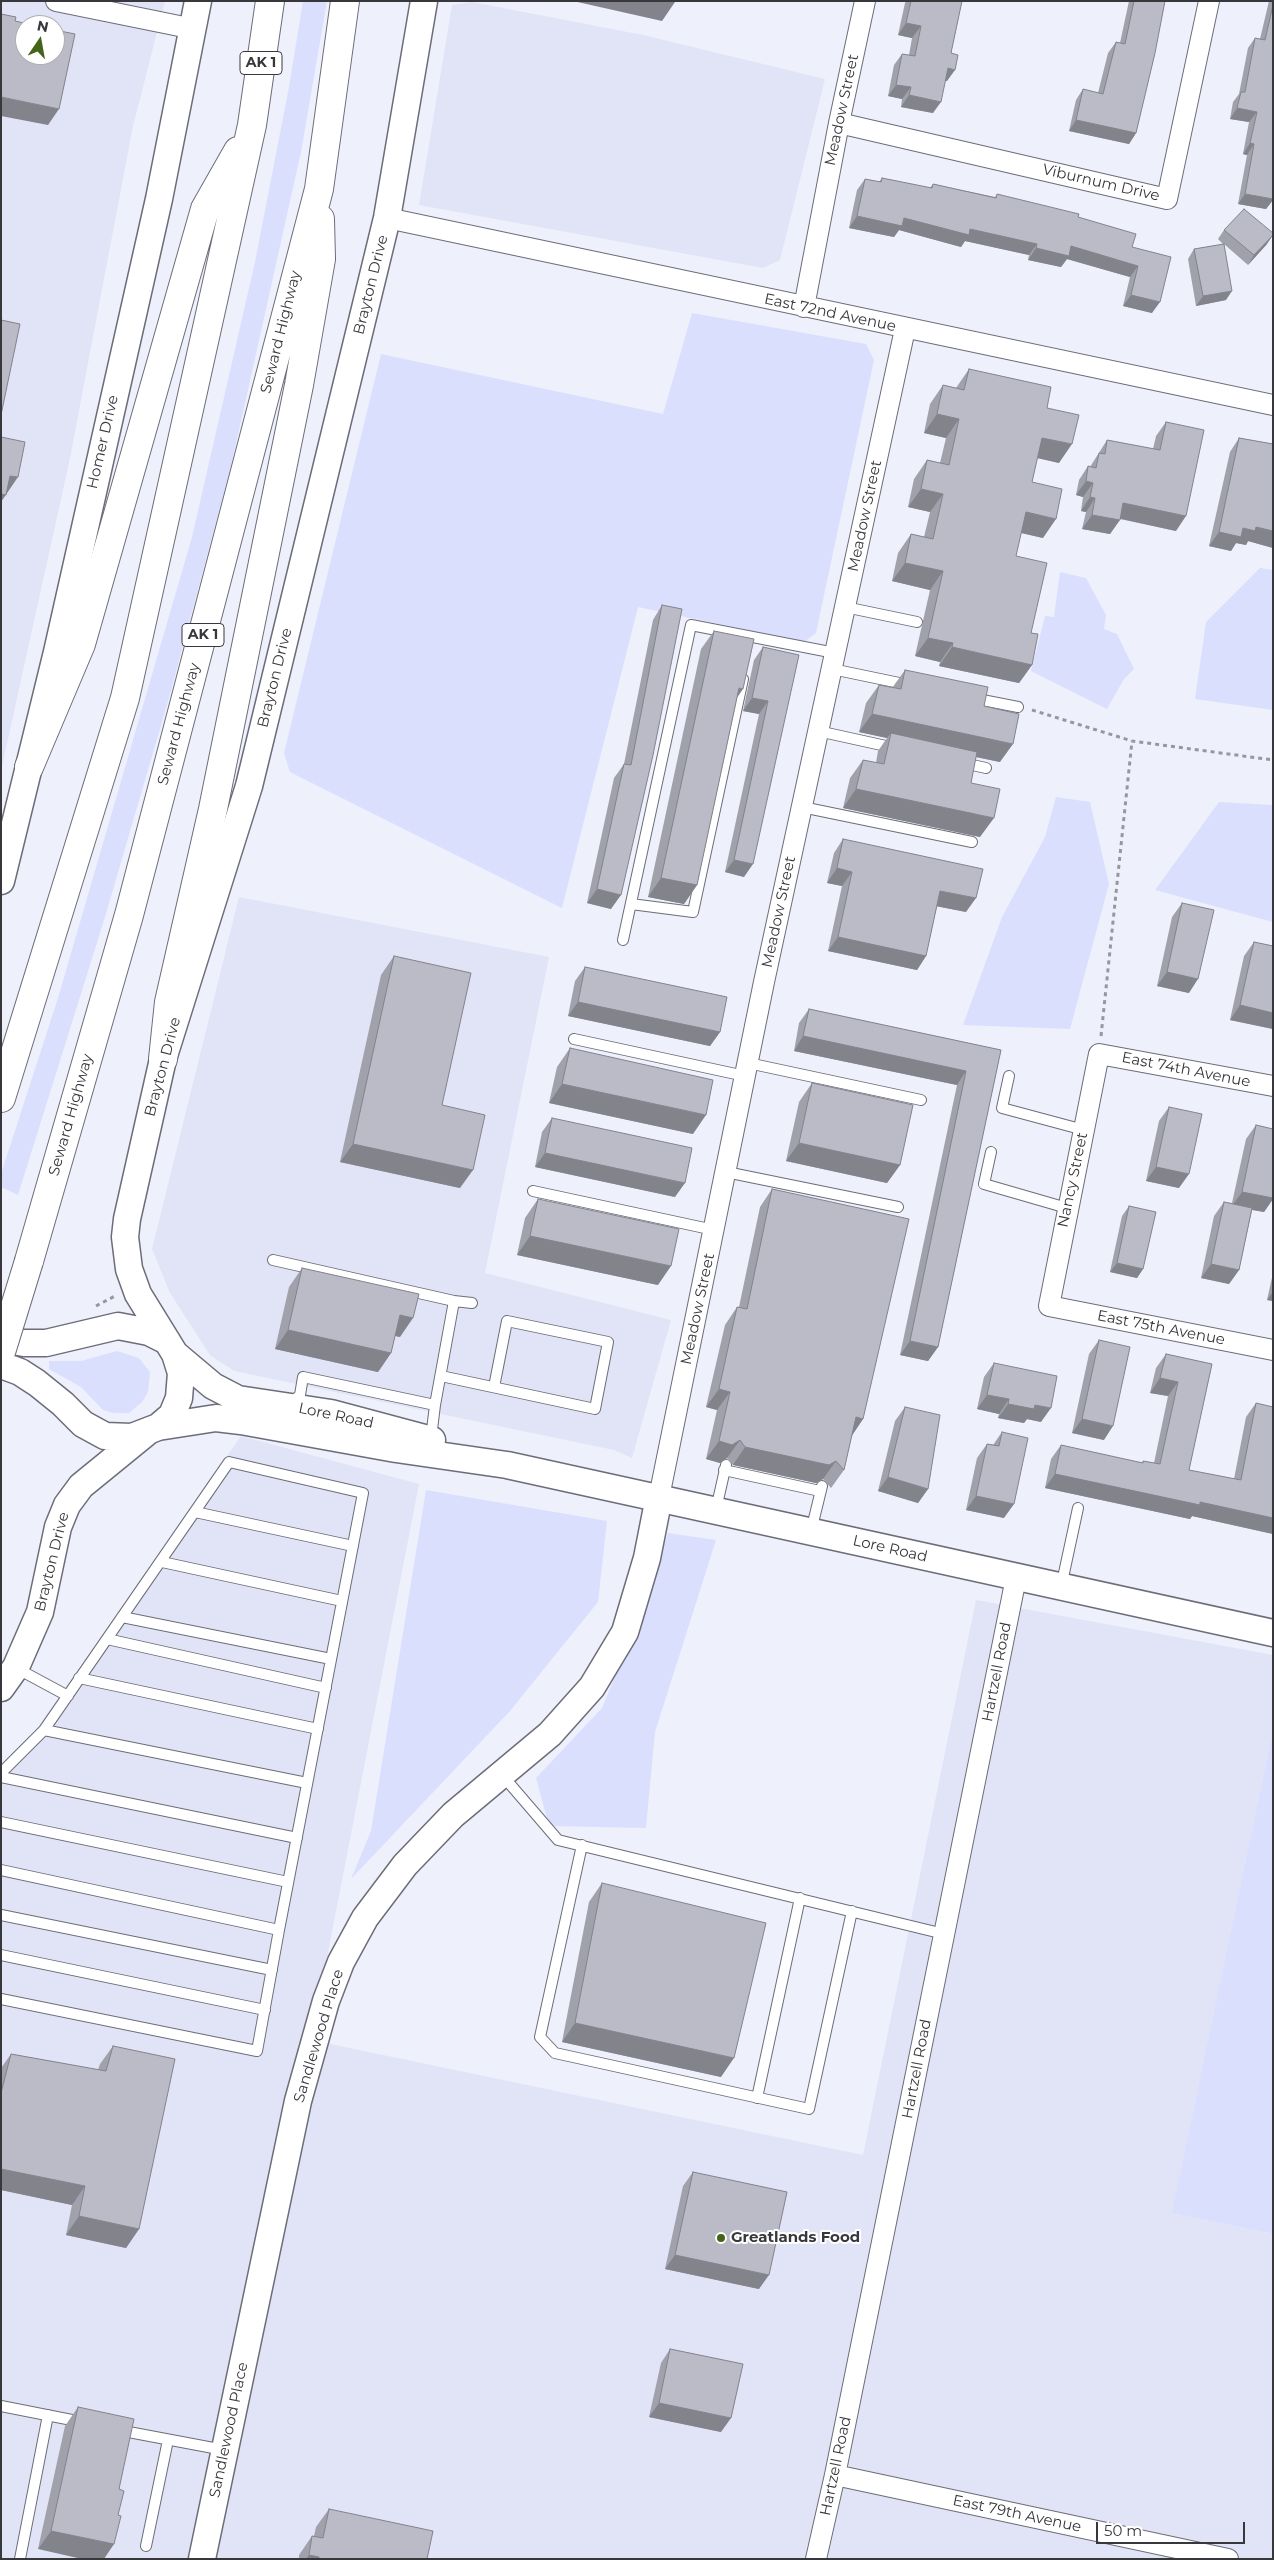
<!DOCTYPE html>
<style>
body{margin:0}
#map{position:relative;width:1274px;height:2560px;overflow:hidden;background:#eef0fc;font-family:Montserrat,sans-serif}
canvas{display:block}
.frame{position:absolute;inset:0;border:2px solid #37373c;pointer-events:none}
.north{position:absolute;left:15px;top:15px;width:50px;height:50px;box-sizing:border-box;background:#fff;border:1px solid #afafb1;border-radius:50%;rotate:12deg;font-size:14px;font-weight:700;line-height:20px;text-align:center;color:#37373c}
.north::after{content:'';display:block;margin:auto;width:18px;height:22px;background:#44641a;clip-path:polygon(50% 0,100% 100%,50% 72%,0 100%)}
.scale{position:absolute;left:1096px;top:2522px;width:149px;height:22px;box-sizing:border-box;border:2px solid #37373c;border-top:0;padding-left:6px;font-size:15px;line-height:18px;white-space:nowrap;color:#37373c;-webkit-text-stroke:4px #fff;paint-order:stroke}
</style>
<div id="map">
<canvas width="1274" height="2560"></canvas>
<div class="frame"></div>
<div class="north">N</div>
<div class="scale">50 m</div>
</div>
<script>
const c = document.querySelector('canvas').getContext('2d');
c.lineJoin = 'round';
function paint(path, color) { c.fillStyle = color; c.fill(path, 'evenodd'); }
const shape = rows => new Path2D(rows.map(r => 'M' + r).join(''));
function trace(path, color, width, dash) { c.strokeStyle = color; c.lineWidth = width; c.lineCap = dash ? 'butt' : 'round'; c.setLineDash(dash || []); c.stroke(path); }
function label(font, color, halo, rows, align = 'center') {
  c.font = font + ' Montserrat,sans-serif'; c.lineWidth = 4; c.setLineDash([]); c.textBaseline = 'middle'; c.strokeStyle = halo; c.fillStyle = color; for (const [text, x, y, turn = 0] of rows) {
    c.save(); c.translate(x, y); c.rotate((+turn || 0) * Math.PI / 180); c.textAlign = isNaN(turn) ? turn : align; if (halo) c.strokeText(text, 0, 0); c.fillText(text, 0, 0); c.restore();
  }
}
const built = shape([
 [1,1,165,1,133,126,70,458,1,771],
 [25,25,55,25,55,55,25,55],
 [472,2,643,35,825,79,780,260,763,268,419,205,452,5],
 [239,897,549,957,485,1273,671,1320,632,1458,614,1450,234,1371,210,1355,170,1293,152,1249],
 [241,1436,419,1484,311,2040,863,2155,976,1600,1273,1655,1273,1730,1173,2213,1273,2234,1273,2559,1,2559,1,1780]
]);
const green = shape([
 [303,1,327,1,301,152,231,466,169,698,105,917,18,1195,1,1187,1,1174,58,998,192,537,255,262,289,87],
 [692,313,866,344,874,360,816,633,804,642,638,607,562,908,290,772,284,753,381,354,663,414],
 [1260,568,1273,570,1273,710,1195,699,1206,622],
 [1060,572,1086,578,1106,615,1104,629,1117,634,1134,669,1124,679,1107,709,1031,671,1045,616,1054,617],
 [1056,797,1090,802,1109,884,1070,1029,963,1025,1002,917,1045,837],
 [1219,802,1273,805,1273,922,1155,890],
 [117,1351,139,1358,150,1372,148,1392,142,1402,129,1413,113,1413,103,1410,81,1387,49,1369,49,1361,81,1361],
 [426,1490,607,1521,598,1602,510,1711,351,1879,371,1831],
 [668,1533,716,1540,655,1732,646,1828,549,1826,536,1778,602,1708,622,1660,639,1638,651,1585],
 [1273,1730,1273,2234,1172,2213]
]);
const path = shape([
 [1032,710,1132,741,1273,760],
 [1101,1036,1132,741],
 [96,1306,115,1296]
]);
const service = shape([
 [845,607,917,622],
 [832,669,909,685],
 [972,698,1018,707],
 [818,731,895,748],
 [963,763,986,768],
 [802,807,972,842],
 [631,904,693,912,743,679],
 [623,940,691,625,835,653],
 [574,1039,745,1076],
 [748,1063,921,1100],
 [1009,1076,1002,1108,1084,1130],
 [991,1152,984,1184,1067,1208],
 [726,1172,898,1207],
 [533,1191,714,1230],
 [273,1260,454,1301],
 [441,1376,595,1409,608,1342,507,1321,494,1387],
 [291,1403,300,1395,303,1377,435,1405],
 [431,1438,435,1405,454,1301,472,1303],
 [724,1470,820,1491],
 [716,1509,726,1465],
 [195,1512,353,1546],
 [811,1531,822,1486],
 [162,1562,342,1601],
 [1061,1587,1078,1508],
 [122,1617,331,1659],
 [107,1639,326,1688],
 [16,1668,68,1696],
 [79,1678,318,1729],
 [44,1730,307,1783],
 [1,1773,44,1730,229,1462,363,1493,279,1930,1,1870],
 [503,1776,558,1840,944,1934],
 [1,1777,297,1838],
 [1,1822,288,1882],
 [582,1845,540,2037,555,2053,809,2109,852,1911],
 [1,1915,272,1970],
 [1,1955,265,2010],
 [1,1999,257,2051,279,1930],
 [757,2098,800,1898],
 [1,2406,82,2422],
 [118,2430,224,2450],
 [146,2546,168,2440],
 [20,2559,48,2415]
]);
const minor = shape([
 [56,1,194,29],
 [839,123,1167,199,1209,1],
 [387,218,1273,405],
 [804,307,839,123,865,1],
 [1273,1086,1099,1054,1049,1306,1273,1350],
 [659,1497,764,982,905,329],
 [835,2475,1228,2559],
 [816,2559,835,2475,1016,1578]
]);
const tertiary = shape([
 [1,881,57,652,159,199,198,1],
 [1,1339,24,1343,46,1343,118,1326,149,1332,167,1341],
 [175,1354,213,1386,238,1399,331,1413,432,1440],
 [1,1365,20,1372,37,1383,63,1404,83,1424,105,1436,132,1437,158,1427,172,1415,179,1398,181,1373,175,1354,138,1294,129,1269,125,1237,127,1219,163,1059,249,786,387,218,424,1],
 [158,1427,216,1418,241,1421,396,1449,507,1465,1273,1633],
 [1,1688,16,1667,40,1612,58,1527,67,1505,81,1486,146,1433],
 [202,2559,298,2101,326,2001,341,1962,365,1918,405,1865,453,1815,550,1734,592,1687,625,1632,647,1558,659,1497]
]);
const motorway = shape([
 [29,767,81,644,205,209,238,151],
 [163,1059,169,1002,213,809,299,385,321,259,320,219],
 [1,1098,125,698,252,125,270,1],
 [29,1261,129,915,319,189,345,1]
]);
const motorwayBridge = shape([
 [1,1352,29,1261]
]);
const wall = shape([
 [906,1,962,1,951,53,947,81,945,81,933,113,901,107,902,99,888,96,894,65,902,54,909,55,912,38,898,35,905,3],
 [1129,1,1165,1,1136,133,1129,144,1069,131,1076,100,1083,89,1098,93,1108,53,1116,42,1120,43],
 [1269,1,1273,1,1273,200,1266,209,1238,204,1247,155,1243,154,1249,122,1230,119,1233,102,1239,94,1248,48,1255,38,1260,39],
 [882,178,930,188,933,184,995,197,997,194,1078,217,1132,247,1152,313,1123,306,1130,277,1067,259,1061,267,1028,260,1029,255,965,241,961,247,899,230,894,237,849,228,857,190,865,179,879,182],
 [1224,230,1267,244,1248,265,1224,244,1226,300,1196,306,1188,259,1194,249,1223,244,1218,239],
 [969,369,1047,408,1059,463,1037,458,1032,482,1043,538,1021,533,1016,556,1031,633,1032,665,1019,683,939,666,940,662,915,656,930,590,892,581,898,553,911,534,924,537,930,512,908,507,914,479,927,460,940,463,946,438,924,433,930,404,943,385,956,388],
 [1166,422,1176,531,1120,519,1110,534,1082,529,1086,512,1081,511,1083,497,1076,495,1079,480,1088,466,1090,467,1107,440,1153,449,1156,436],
 [1239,438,1273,444,1273,548,1248,541,1246,545,1236,543,1231,551,1209,546,1230,452],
 [662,605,611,909,587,903,614,778,624,764,653,620],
 [714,631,737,698,697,885,684,904,648,897,701,649],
 [763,647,799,655,744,877,725,872,759,714,743,711,754,660],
 [905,670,984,706,1000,762,976,757,971,783,980,837,843,808,850,778,863,760,876,763,878,751,887,738,859,732,866,703,879,685,892,688],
 [843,839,966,912,937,906,926,956,917,970,828,951,842,886,827,883,834,853],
 [1182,903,1189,993,1157,986,1172,917],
 [1254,942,1273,946,1273,1029,1230,1020,1244,956],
 [394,956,442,1105,460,1188,340,1162,381,975],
 [585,967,720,1032,710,1046,568,1016,575,981],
 [809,1009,1001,1050,938,1347,928,1361,900,1355,957,1085,794,1051,799,1023],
 [570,1048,693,1134,549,1103,557,1067],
 [812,1083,900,1165,887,1183,786,1161,799,1102],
 [1169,1107,1179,1188,1146,1181,1159,1121],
 [552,1118,675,1197,535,1167,542,1132],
 [1256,1125,1273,1129,1273,1199,1264,1212,1252,1210,1239,1270,1229,1284,1201,1278,1214,1216,1224,1202,1232,1203,1246,1139],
 [772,1189,863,1419,852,1435,844,1470,831,1488,823,1479,816,1483,733,1465,727,1458,720,1463,706,1459,717,1410,706,1407,725,1325,737,1307,739,1307,760,1207],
 [538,1199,658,1285,517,1255,525,1218],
 [1129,1206,1143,1269,1137,1278,1110,1272,1122,1216],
 [302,1268,400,1337,395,1336,391,1353,378,1372,275,1349,289,1287],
 [1273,1273,1273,1301,1267,1300],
 [1099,1340,1104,1440,1072,1433,1089,1354],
 [1166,1354,1212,1364,1189,1470,1234,1479,1246,1417,1256,1403,1273,1534,1192,1516,1190,1519,1045,1488,1051,1459,1061,1445,1142,1463,1143,1461,1154,1463,1168,1396,1150,1393,1156,1368],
 [994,1363,1041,1422,1027,1419,1024,1423,998,1418,999,1414,977,1409,984,1377],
 [905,1407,928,1489,918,1503,878,1491,895,1421],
 [1002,1432,1004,1518,966,1510,977,1458,987,1444,993,1445],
 [602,1883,721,2077,562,2042,589,1902],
 [113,2046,139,2229,126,2248,66,2235,72,2205,1,2190,1,2068,11,2054,98,2070,100,2064],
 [693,2172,759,2289,665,2269,683,2186],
 [670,2349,721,2432,649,2417,661,2363],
 [78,2407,119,2489,118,2515,38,2549,65,2426],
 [329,2509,427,2559,299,2559,299,2555,312,2536,314,2536,316,2527]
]);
const shadedWall = shape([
 [573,1,670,1,675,2,662,21],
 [906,23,921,26,912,38,898,35],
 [948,68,955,70,947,81,940,80],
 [896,85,911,87,902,99,888,96],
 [909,95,941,102,933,113,901,107],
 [1,97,59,109,48,125,1,116],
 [1237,108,1257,112,1249,122,1230,119],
 [1076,120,1136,133,1129,144,1069,131],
 [1250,143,1254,144,1247,155,1243,154],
 [1245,194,1273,199,1273,200,1266,209,1238,204],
 [857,216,904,218,970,229,1037,244,1029,255,965,241,961,247,899,230,894,237,849,228],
 [1273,235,1267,244,1248,265,1254,255],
 [1071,246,1138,266,1130,277,1067,259,1061,267,1028,260,1036,248],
 [1232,291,1226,300,1196,306,1203,296],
 [1131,295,1160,302,1152,313,1123,306],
 [937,414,959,419,946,438,924,433],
 [1042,438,1072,444,1059,463,1029,456],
 [10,476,18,477,1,502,1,488],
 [1086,481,1093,483,1083,497,1076,495],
 [921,489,943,494,930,512,908,507],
 [1090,497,1095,498,1086,512,1081,511],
 [1123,503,1186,516,1176,531,1113,517],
 [1026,512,1056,519,1043,538,1013,531],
 [1092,515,1120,520,1110,534,1082,529],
 [1256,527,1273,531,1273,548,1248,541,1246,545,1236,543,1231,551,1209,546,1219,532],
 [905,563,943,571,930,590,892,581],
 [928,638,953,643,940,662,915,656],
 [952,647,1032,665,1019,683,939,666],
 [739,688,743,689,730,708],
 [752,698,768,701,759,714,743,711],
 [872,714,1013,744,1000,762,890,739,891,733,887,738,859,732],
 [856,789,994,818,980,837,843,808],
 [734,860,753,864,744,877,725,872],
 [837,868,852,872,842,886,827,883],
 [661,878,697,885,684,904,648,897],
 [597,889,621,895,611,909,587,903],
 [940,891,976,898,966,912,930,905],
 [838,937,926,956,917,970,828,951],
 [1167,972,1198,979,1189,993,1157,986],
 [578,1002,720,1032,710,1046,568,1016],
 [1240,1005,1273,1013,1273,1029,1230,1020],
 [803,1036,966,1071,957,1085,794,1051],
 [562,1084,706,1115,693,1134,549,1103],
 [799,1143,900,1165,887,1183,786,1161],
 [353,1144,473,1170,460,1188,340,1162],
 [545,1153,685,1183,675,1197,535,1167],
 [1156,1167,1189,1174,1179,1188,1146,1181],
 [1242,1192,1273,1198,1273,1199,1264,1212,1232,1206],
 [530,1236,671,1266,658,1285,517,1255],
 [1117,1263,1143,1269,1137,1278,1110,1272],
 [1211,1264,1239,1270,1229,1284,1201,1278],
 [1273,1292,1273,1301,1267,1300],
 [400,1315,413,1318,400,1337,387,1334],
 [288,1330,391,1353,378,1372,275,1349],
 [910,1341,938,1347,928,1361,900,1355],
 [1160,1378,1178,1382,1168,1396,1150,1393],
 [719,1389,730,1392,717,1410,706,1407],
 [987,1395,1009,1399,999,1414,977,1409],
 [1008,1404,1035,1405,1051,1408,1041,1422,1027,1419,1024,1423,998,1418],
 [856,1417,863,1419,851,1437],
 [1082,1419,1113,1426,1104,1440,1072,1433],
 [740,1440,727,1458,720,1463,706,1459,719,1441],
 [745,1447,836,1461,823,1479,816,1483,733,1465],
 [1055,1474,1200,1502,1273,1518,1273,1534,1192,1516,1190,1519,1045,1488],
 [888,1477,928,1489,918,1503,878,1491],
 [976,1496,1014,1504,1004,1518,966,1510],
 [575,2023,734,2058,721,2077,562,2042],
 [1,2169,85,2186,72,2205,1,2190],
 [79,2216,139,2229,126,2248,66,2235],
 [675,2255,769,2275,759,2289,665,2269],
 [659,2403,731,2418,721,2432,649,2417],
 [51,2531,114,2544,104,2559,82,2559,38,2549],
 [309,2555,319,2557,318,2559,306,2559]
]);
const building = shape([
 [911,1,962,1,951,53,958,55,955,70,948,68,941,102,909,95,911,87,896,85,902,54,915,56,921,26,906,23,911,1],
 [1134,1,1165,1,1155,53,1136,133,1076,120,1083,89,1103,94,1116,42,1125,44,1134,1],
 [1273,5,1273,199,1245,194,1254,144,1250,143,1257,112,1237,108,1241,92,1245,92,1255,38,1265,40,1273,5],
 [1,14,16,17,15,21,33,25,25,25,25,55,55,55,55,30,75,34,59,109,1,97,1,14],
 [882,178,932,188,933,184,996,198,997,194,1079,214,1078,217,1136,234,1132,247,1171,257,1160,302,1131,295,1138,266,1071,246,1069,256,1036,248,1037,244,970,229,969,235,904,218,902,226,857,216,865,179,881,182,882,178],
 [1244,209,1273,233,1273,235,1254,255,1224,230,1244,209],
 [1224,244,1232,291,1203,296,1194,249,1224,244],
 [1,320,20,324,1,415,1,320],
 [969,369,1051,387,1047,408,1079,415,1072,444,1042,438,1032,482,1062,489,1056,519,1026,512,1016,556,1047,563,1031,633,1038,634,1032,665,952,647,953,643,928,638,943,571,905,563,911,534,933,539,943,494,921,489,927,460,949,465,959,419,937,414,943,385,964,390,969,369],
 [1166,422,1204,430,1186,516,1123,503,1120,520,1092,515,1095,498,1090,497,1093,483,1086,481,1088,466,1096,468,1099,453,1105,454,1107,440,1160,450,1166,422],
 [1,437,25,442,18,477,10,476,6,495,1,494,1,437],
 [1239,438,1273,444,1273,531,1256,527,1255,531,1243,528,1241,537,1219,532,1239,438],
 [662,605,682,609,653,755,621,895,597,889,624,764,631,765,662,605],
 [714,631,754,639,743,689,739,688,697,885,661,878,714,631],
 [763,647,799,655,753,864,734,860,768,701,752,698,763,647],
 [905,670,988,687,984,706,1019,714,1013,744,872,714,879,685,901,689,905,670],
 [891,733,977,752,971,783,1000,789,994,818,856,789,863,760,884,764,891,733],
 [843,839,983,869,976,898,940,891,926,956,838,937,852,872,837,868,843,839],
 [1182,903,1214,910,1198,979,1167,972,1182,903],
 [1254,942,1273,946,1273,1013,1240,1005,1254,942],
 [394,956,471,973,442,1105,485,1115,473,1170,353,1144,394,956],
 [585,967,727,997,720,1032,578,1002,585,967],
 [809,1009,1001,1050,938,1347,910,1341,966,1071,803,1036,809,1009],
 [570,1048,713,1080,706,1115,562,1084,570,1048],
 [812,1083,913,1105,900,1165,799,1143,812,1083],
 [1169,1107,1202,1114,1189,1174,1156,1167,1169,1107],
 [552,1118,692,1148,685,1183,545,1153,552,1118],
 [1256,1125,1273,1129,1273,1198,1242,1192,1256,1125],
 [772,1189,909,1219,863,1419,856,1417,844,1470,836,1461,829,1465,745,1447,740,1440,732,1445,719,1441,730,1392,719,1389,737,1307,747,1309,772,1189],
 [538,1199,679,1229,671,1266,530,1236,538,1199],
 [1224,1202,1252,1208,1239,1270,1211,1264,1224,1202],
 [1129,1206,1156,1212,1143,1269,1117,1263,1129,1206],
 [302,1268,419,1294,413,1318,400,1315,391,1353,288,1330,302,1268],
 [1099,1340,1130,1347,1113,1426,1082,1419,1099,1340],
 [1166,1354,1212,1364,1189,1470,1241,1480,1256,1403,1273,1407,1273,1518,1200,1502,1200,1505,1055,1474,1061,1445,1143,1463,1143,1461,1160,1464,1178,1382,1160,1378,1166,1354],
 [994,1363,1057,1376,1051,1408,1035,1405,1034,1409,1008,1404,1009,1399,987,1395,994,1363],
 [905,1407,940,1415,928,1489,888,1477,905,1407],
 [1002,1432,1028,1438,1014,1504,976,1496,987,1444,999,1446,1002,1432],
 [602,1883,766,1923,734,2058,575,2023,602,1883],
 [113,2046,175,2059,139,2229,79,2216,85,2186,1,2169,1,2093,11,2054,106,2071,113,2046],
 [693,2172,787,2192,769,2275,675,2255,693,2172],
 [670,2349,743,2364,731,2418,659,2403,670,2349],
 [78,2407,134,2419,119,2489,124,2491,118,2515,121,2516,114,2544,51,2531,78,2407],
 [329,2509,433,2531,427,2559,319,2559,319,2557,309,2555,312,2536,323,2538,329,2509]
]);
const markers = [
 [721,2238,5,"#44641a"]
];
const shields = [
 [261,63,42],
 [203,635,42]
];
const shieldNames = [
 ["AK 1",261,63],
 ["AK 1",203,635]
];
const streetNames = [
 ["Meadow Street",842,110,-78],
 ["Viburnum Drive",1101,183,13],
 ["Brayton Drive",371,285,-76],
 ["East 72nd Avenue",830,313,12],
 ["Seward Highway",281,332,-76],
 ["Homer Drive",103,442,-77],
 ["Meadow Street",865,516,-78],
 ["Brayton Drive",275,678,-76],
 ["Seward Highway",179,724,-75],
 ["Meadow Street",779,912,-78],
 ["Brayton Drive",163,1067,-75],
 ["East 74th Avenue",1186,1070,11],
 ["Seward Highway",71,1115,-74],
 ["Nancy Street",1073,1180,-78],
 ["Meadow Street",698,1309,-78],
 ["East 75th Avenue",1161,1328,11],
 ["Lore Road",336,1416,12],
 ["Lore Road",890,1549,13],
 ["Brayton Drive",52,1562,-76],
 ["Hartzell Road",997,1672,-79],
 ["Sandlewood Place",319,2036,-73],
 ["Hartzell Road",917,2069,-79],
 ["Sandlewood Place",229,2430,-78],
 ["Hartzell Road",836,2466,-78],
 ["East 79th Avenue",1017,2514,12]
];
const poiNames = [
 ["Greatlands Food",731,2238]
];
paint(built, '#e1e4f7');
paint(green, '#dbdffe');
trace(service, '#6c6d78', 12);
trace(minor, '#6c6d78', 22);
trace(tertiary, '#6c6d78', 29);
trace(motorway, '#6c6d78', 30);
trace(path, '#96979f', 3, [4, 4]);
trace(service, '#fff', 10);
trace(minor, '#fff', 20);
trace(tertiary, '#fff', 26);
trace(motorway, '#fff', 28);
trace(motorwayBridge, '#6c6d78', 30, []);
trace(motorwayBridge, '#fff', 28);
paint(wall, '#a0a1ab');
paint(shadedWall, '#82838b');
paint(building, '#babbc7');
trace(building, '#82838b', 1);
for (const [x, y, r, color] of markers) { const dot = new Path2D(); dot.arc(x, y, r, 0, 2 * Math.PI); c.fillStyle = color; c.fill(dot); trace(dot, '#fff', 2); }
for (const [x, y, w] of shields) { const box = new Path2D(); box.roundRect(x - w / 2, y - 11.5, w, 23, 4); c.fillStyle = '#fff'; c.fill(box); trace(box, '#37373c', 1); }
label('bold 14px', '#37373c', null, shieldNames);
label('15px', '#37373c', '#fff', streetNames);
label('bold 15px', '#37373c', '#fff', poiNames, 'left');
</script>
